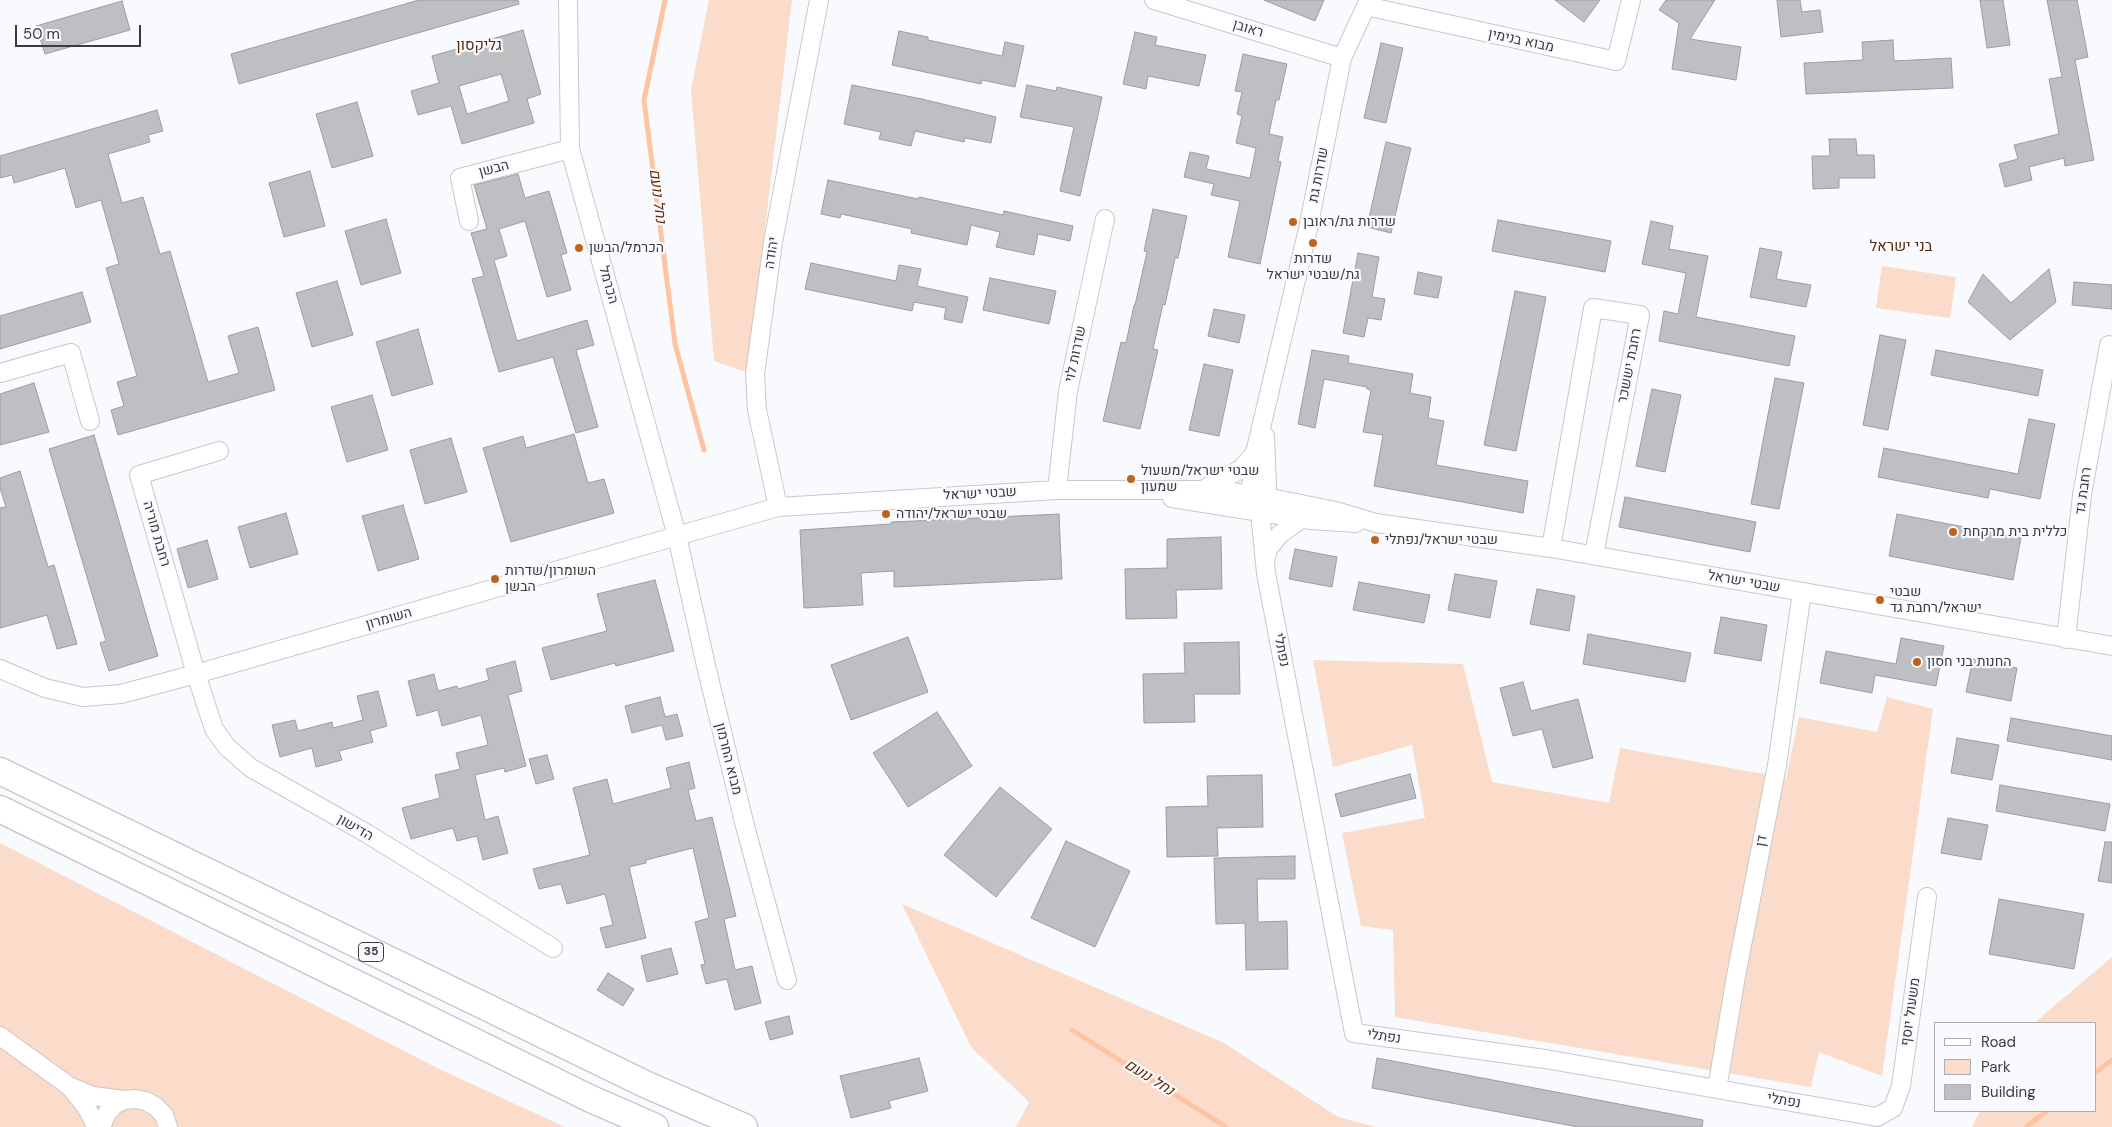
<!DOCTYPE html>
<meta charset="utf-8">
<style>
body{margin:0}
#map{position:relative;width:2112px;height:1127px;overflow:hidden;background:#f9fafe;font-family:"DM Sans",sans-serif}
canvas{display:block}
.legend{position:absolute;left:1934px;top:1022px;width:162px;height:90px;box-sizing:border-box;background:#f9fafe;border:1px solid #adaeb1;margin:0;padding:6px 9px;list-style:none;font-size:15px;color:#3b3b3d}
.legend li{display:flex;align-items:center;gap:10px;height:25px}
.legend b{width:25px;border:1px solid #adaeb1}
.scale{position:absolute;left:15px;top:25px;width:126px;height:22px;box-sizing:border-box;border:2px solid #3b3b3d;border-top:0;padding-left:6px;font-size:15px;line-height:18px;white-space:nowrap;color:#3b3b3d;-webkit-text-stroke:4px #f9fafe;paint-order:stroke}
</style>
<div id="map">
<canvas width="2112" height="1127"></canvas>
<ul class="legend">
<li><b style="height:6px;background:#fff"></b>Road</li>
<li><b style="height:14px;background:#fbdbca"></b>Park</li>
<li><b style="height:14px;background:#bebfc3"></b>Building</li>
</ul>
<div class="scale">50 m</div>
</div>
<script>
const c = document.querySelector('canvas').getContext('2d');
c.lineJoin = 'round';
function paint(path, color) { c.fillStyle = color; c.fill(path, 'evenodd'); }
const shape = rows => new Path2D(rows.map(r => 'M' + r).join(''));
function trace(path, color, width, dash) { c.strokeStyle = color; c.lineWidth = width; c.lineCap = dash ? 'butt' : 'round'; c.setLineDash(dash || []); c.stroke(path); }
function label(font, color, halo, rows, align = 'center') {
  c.font = font + ' "DM Sans",Heebo,sans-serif'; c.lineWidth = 4.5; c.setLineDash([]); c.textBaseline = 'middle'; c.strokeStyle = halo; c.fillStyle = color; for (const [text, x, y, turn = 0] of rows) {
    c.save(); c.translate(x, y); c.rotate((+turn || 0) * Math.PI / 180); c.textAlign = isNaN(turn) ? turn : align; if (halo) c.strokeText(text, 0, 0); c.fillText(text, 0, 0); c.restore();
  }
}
const green = shape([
 [709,0,792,0,748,373,714,361,691,90],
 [1882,266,1956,277,1950,318,1876,308],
 [1313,660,1463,664,1492,782,1609,803,1620,748,1786,778,1799,717,1877,732,1887,697,1933,709,1882,1076,1819,1052,1811,1087,1395,1017,1393,930,1361,926,1342,833,1425,818,1412,745,1333,767],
 [0,843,439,1069,565,1127,0,1127],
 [902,904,1224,1043,1338,1117,1376,1127,1016,1127,1029,1102,971,1047],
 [2112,957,2112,1127,1972,1127,1980,1111,2096,1111,2096,1023,2034,1023]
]);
const stream = shape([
 [665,0,644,100,675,344,704,450],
 [1072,1030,1226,1127],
 [2096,1072,2112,1060],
 [2026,1127,2047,1111]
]);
const building = shape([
 [419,0,518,0,519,4,239,84,231,54,419,0],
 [1264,0,1324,0,1315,21,1264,0],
 [1555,0,1600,0,1584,22,1555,0],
 [1666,0,1715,0,1690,39,1741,47,1736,80,1672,69,1679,23,1659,10,1666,0],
 [1777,0,1800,0,1802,12,1820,10,1823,32,1781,37,1777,0],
 [1980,0,2003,0,2010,45,1987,48,1980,0],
 [2047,0,2077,0,2088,57,2075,60,2094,160,2065,166,2064,158,2029,167,2032,180,2005,187,1999,164,2018,159,2014,145,2059,134,2049,79,2062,77,2047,0],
 [122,1,130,30,45,54,36,26,122,1],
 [523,30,541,94,527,99,534,123,462,144,451,106,418,115,411,91,439,83,432,56,523,30],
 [501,74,509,101,467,114,459,86,501,74],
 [899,31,928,37,928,40,1002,56,1005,42,1024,46,1015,87,982,80,981,84,892,65,899,31],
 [1135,32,1157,37,1155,45,1206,55,1199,86,1148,76,1146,89,1123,84,1135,32],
 [1893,40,1894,61,1951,58,1953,88,1806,94,1804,63,1863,60,1862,42,1893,40],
 [1381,43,1403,48,1386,123,1364,118,1381,43],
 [1243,54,1287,64,1279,100,1276,100,1269,134,1283,137,1278,161,1281,162,1260,264,1228,257,1240,201,1211,195,1214,184,1184,177,1190,152,1209,156,1206,169,1250,178,1256,148,1236,143,1242,116,1237,114,1242,92,1235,91,1243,54],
 [852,85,922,99,996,117,991,143,965,138,964,142,915,131,911,146,879,139,881,132,844,124,852,85],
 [1027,85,1056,91,1057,87,1102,97,1080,196,1060,191,1074,127,1020,117,1027,85],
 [357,102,373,156,332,168,316,114,357,102],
 [157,110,163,131,148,135,150,142,108,154,122,203,143,197,160,254,170,251,208,382,239,373,228,336,258,327,275,390,118,435,111,410,124,406,117,382,137,376,106,268,119,264,101,200,76,208,65,168,14,183,12,175,0,178,0,156,157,110],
 [1829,139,1856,139,1857,155,1874,155,1875,178,1839,178,1839,188,1813,189,1812,156,1830,156,1829,139],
 [1386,142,1411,148,1391,233,1367,227,1386,142],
 [310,171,325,226,284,237,269,183,310,171],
 [518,174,525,198,549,191,567,253,561,255,571,290,547,297,525,221,499,229,507,256,494,260,517,341,587,320,594,345,576,350,598,427,576,433,553,357,499,372,472,279,484,276,471,233,487,229,474,185,518,174],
 [828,180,918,199,919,197,1003,215,1004,211,1073,226,1070,241,1038,234,1034,255,996,247,1000,232,971,225,967,245,911,233,912,229,841,214,840,218,821,214,828,180],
 [1153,209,1187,216,1178,258,1175,258,1165,305,1163,304,1153,349,1158,350,1140,429,1103,421,1121,342,1126,343,1134,305,1135,305,1147,252,1144,251,1153,209],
 [386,219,401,273,361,285,345,231,386,219],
 [1498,220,1611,241,1605,272,1492,251,1498,220],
 [1651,221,1673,226,1669,249,1708,256,1696,317,1795,336,1789,366,1659,341,1664,311,1678,314,1686,273,1642,264,1651,221],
 [1760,248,1782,252,1776,279,1811,285,1806,307,1750,297,1760,248],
 [1358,253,1379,257,1372,297,1385,299,1381,320,1368,318,1364,337,1343,333,1358,253],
 [811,263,896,281,899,265,921,269,917,286,968,297,962,323,944,319,946,308,914,302,912,311,805,289,811,263],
 [2049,269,2056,302,2010,340,1968,302,1983,274,2011,303,2049,269],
 [1418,272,1442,277,1438,298,1414,294,1418,272],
 [990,278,1056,291,1049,324,983,310,990,278],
 [337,281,353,335,312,347,296,293,337,281],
 [2074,282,2112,285,2112,309,2072,305,2074,282],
 [1515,291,1546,297,1516,451,1484,445,1515,291],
 [82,292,91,322,0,349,0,316,82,292],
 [1214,309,1245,315,1239,343,1208,336,1214,309],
 [418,329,433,384,392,396,376,342,418,329],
 [1880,335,1906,340,1888,430,1863,425,1880,335],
 [1312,350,1349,356,1348,363,1413,374,1410,393,1431,397,1428,418,1444,421,1436,465,1528,481,1523,513,1374,486,1383,435,1363,432,1371,390,1367,389,1367,387,1324,379,1315,428,1298,424,1312,350],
 [1936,350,2043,370,2038,396,1931,375,1936,350],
 [1204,364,1233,370,1219,436,1189,430,1204,364],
 [1775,378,1804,383,1779,509,1751,504,1775,378],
 [34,383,49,432,0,445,0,394,34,383],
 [1652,389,1681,395,1665,472,1636,466,1652,389],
 [372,395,388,450,347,462,331,407,372,395],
 [2029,419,2055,424,2040,499,1990,489,1988,498,1878,477,1884,448,2018,474,2029,419],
 [574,434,588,483,604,479,614,513,511,542,483,448,523,436,526,448,574,434],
 [94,435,158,656,109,671,100,643,106,641,49,449,94,435],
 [451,438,467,492,425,504,410,450,451,438],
 [20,471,48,567,54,565,77,644,57,649,47,615,0,628,0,508,6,507,0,488,0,478,20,471],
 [1625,497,1756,522,1750,552,1619,527,1625,497],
 [403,505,419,559,378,571,362,516,403,505],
 [286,513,298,554,250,568,238,527,286,513],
 [1059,514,1062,579,894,587,894,571,861,573,863,605,804,608,800,530,891,524,891,522,1059,514],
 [1897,514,2021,538,2013,580,1889,556,1897,514],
 [1221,537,1222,589,1176,590,1177,618,1126,619,1125,569,1167,568,1167,539,1221,537],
 [207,540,218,579,188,588,177,549,207,540],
 [1295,549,1337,557,1332,587,1289,579,1295,549],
 [1455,574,1497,581,1490,618,1448,610,1455,574],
 [655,580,674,651,616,666,615,663,551,680,542,648,607,631,597,594,655,580],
 [1359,582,1430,595,1424,623,1353,610,1359,582],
 [1537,589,1575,596,1569,631,1530,624,1537,589],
 [1721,617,1767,625,1761,661,1714,653,1721,617],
 [1588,634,1691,653,1685,682,1583,664,1588,634],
 [908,637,928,692,851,720,831,665,908,637],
 [1901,638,1944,646,1936,686,1875,675,1872,693,1820,683,1826,651,1896,664,1901,638],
 [1239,642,1240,694,1194,694,1195,722,1144,723,1143,674,1185,673,1184,643,1239,642],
 [1973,659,2017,668,2011,701,1966,692,1973,659],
 [515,661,522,691,508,695,526,766,505,772,504,768,475,775,485,820,498,816,508,853,483,860,477,836,457,841,453,828,411,839,402,808,440,798,435,775,460,769,456,753,488,745,481,715,442,726,438,710,417,716,408,681,434,674,438,691,457,686,458,689,489,680,486,669,515,661],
 [1523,682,1531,711,1578,699,1593,758,1553,768,1542,729,1513,736,1500,688,1523,682],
 [378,691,387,726,370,731,373,742,339,751,342,760,316,767,312,748,280,757,272,725,295,720,298,731,332,722,333,728,363,720,357,696,378,691],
 [660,697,665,717,677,714,683,736,666,740,662,725,632,733,625,706,660,697],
 [937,712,972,766,908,807,873,753,937,712],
 [2011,718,2112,736,2112,760,2007,741,2011,718],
 [1957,738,1999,745,1992,780,1951,773,1957,738],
 [547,755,554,779,536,784,529,759,547,755],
 [689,762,695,788,688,790,696,821,712,817,736,916,724,919,735,970,752,966,761,1003,735,1010,727,979,706,984,701,965,705,964,695,922,709,918,693,848,646,860,646,863,629,867,646,938,606,948,600,928,613,925,605,894,567,904,561,884,539,889,533,869,590,855,573,788,607,779,613,804,671,788,666,768,689,762],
 [1410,774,1416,798,1341,817,1335,794,1410,774],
 [1262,775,1263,827,1217,828,1218,856,1167,857,1166,807,1208,806,1207,776,1262,775],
 [2000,785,2110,804,2105,831,1996,811,2000,785],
 [1000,787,1052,829,996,897,944,855,1000,787],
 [1948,818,1988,825,1981,860,1941,853,1948,818],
 [1066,841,1130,871,1095,947,1031,918,1066,841],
 [2105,842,2112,842,2112,883,2098,881,2105,842],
 [1295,856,1295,879,1257,879,1258,922,1287,921,1288,969,1246,970,1245,923,1216,924,1214,858,1295,856],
 [1999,899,2084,914,2074,969,1989,954,1999,899],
 [671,948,678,974,647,982,641,956,671,948],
 [608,973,634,989,623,1006,597,990,608,973],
 [789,1016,793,1034,770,1040,765,1022,789,1016],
 [919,1058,928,1091,889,1101,891,1108,851,1118,840,1076,919,1058],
 [1377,1058,1703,1120,1702,1127,1578,1127,1372,1088,1377,1058]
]);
const minor = shape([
 [568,0,570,149,677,536,707,670,745,826,787,980],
 [1154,0,1342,58],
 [1369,0,1342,58,1308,229,1255,453,1251,487,1251,495,1260,512,1266,573,1354,1033,1545,1059,1877,1117,1893,1108,1901,1086,1927,897],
 [1366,6,1616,61,1631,0],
 [469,221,460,178,570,149],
 [0,373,71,353,90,421],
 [219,451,139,475,196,674,214,729,227,747,251,768,366,833,553,948],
 [1206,488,1241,469,1255,453],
 [1057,490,1068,391,1105,219],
 [1172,498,1311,520,1356,523],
 [778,507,757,410,755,374,773,242,819,0],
 [1262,507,1267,487,1265,436],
 [1551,548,1593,308,1640,315,1594,555],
 [1265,561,1268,549,1279,535,1301,519],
 [2066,639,2082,495,2109,345],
 [0,669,45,688,83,697,121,694,196,674,778,507,1057,490,1202,490,1224,491,1266,497,1336,511,1376,523,1551,548,2112,646],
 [0,1036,69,1086,93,1096,124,1100],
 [71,1088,86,1107,97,1127],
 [1717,1089,1736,976,1777,765,1802,592],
 [101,1127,107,1113,114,1105,124,1100,135,1099,146,1101,156,1107,164,1115,168,1127]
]);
const highway = shape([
 [0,771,647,1085,744,1127],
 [0,809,591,1099,655,1127]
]);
const markers = [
 [1293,222,5,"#c1611e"],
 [1313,243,5,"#c1611e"],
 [579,248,5,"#c1611e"],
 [1131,479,5,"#c1611e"],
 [886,514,5,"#c1611e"],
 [1953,532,5,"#c1611e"],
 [1375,540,5,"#c1611e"],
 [495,579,5,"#c1611e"],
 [1880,600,5,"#c1611e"],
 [1917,662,5,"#c1611e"]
];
const shields = [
 [371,952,25]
];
const shieldNames = [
 ["35",371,952]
];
const streetNames = [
 ["ראובן",1248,29,17],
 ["מבוא בנימין",1521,41,12],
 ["הבשן",494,169,-15],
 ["שדרות גת",1319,175,-79],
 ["יהודה",772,253,-82],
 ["הכרמל",608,285,74],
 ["שדרות לוי",1076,354,-78],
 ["רחבת יששכר",1630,366,-79],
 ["רחבת גד",2084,491,-82],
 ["שבטי ישראל",980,494,-3],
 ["רחבת מוריה",156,534,74],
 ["שבטי ישראל",1744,582,10],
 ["השומרון",389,619,-16],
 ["נפתלי",1281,650,79],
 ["מבוא החרמון",728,759,76],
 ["הדישון",355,828,30],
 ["דן",1762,841,-79],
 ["משעול יוסף",1911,1012,-82],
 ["נפתלי",1384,1037,8],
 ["נפתלי",1784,1101,10]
];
const poiNames = [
 ["שדרות גת/ראובן",1303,222],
 ["הכרמל/הבשן",589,248],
 ["שדרות",1313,259,"center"],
 ["גת/שבטי ישראל",1313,275,"center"],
 ["שבטי ישראל/משעול",1141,471],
 ["שמעון",1141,487],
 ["שבטי ישראל/יהודה",896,514],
 ["כללית בית מרקחת",1963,532],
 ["שבטי ישראל/נפתלי",1385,540],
 ["השומרון/שדרות",505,571],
 ["הבשן",505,587],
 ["שבטי",1890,592],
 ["ישראל/רחבת גד",1890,608],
 ["החנות בני חסון",1927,662]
];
const neighbourhoodNames = [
 ["גליקסון",479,46],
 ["בני ישראל",1901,247]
];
const waterNames = [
 ["נחל נועם",657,196,83],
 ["נחל נועם",1149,1078,32]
];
paint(green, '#fbdbca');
trace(stream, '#fdc3a3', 5);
paint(building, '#bebfc3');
trace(building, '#9c9da1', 1);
trace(minor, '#c8c8cc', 20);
trace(highway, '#c8c8cc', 29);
trace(minor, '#fff', 18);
trace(highway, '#fff', 26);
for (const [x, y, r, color] of markers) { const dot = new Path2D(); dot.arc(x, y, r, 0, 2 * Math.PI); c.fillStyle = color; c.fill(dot); trace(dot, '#f9fafe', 2); }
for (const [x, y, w] of shields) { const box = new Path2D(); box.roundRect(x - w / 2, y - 9.5, w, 19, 4); c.fillStyle = '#f9fafe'; c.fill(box); trace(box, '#3b3b3d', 1); }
label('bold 12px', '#3b3b3d', null, shieldNames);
label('14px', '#3b3b3d', '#f9fafe', streetNames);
label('14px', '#3b3b3d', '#f9fafe', poiNames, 'left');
label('15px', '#572909', '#f9fafe', neighbourhoodNames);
label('italic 15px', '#602c07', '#f9fafe', waterNames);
</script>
